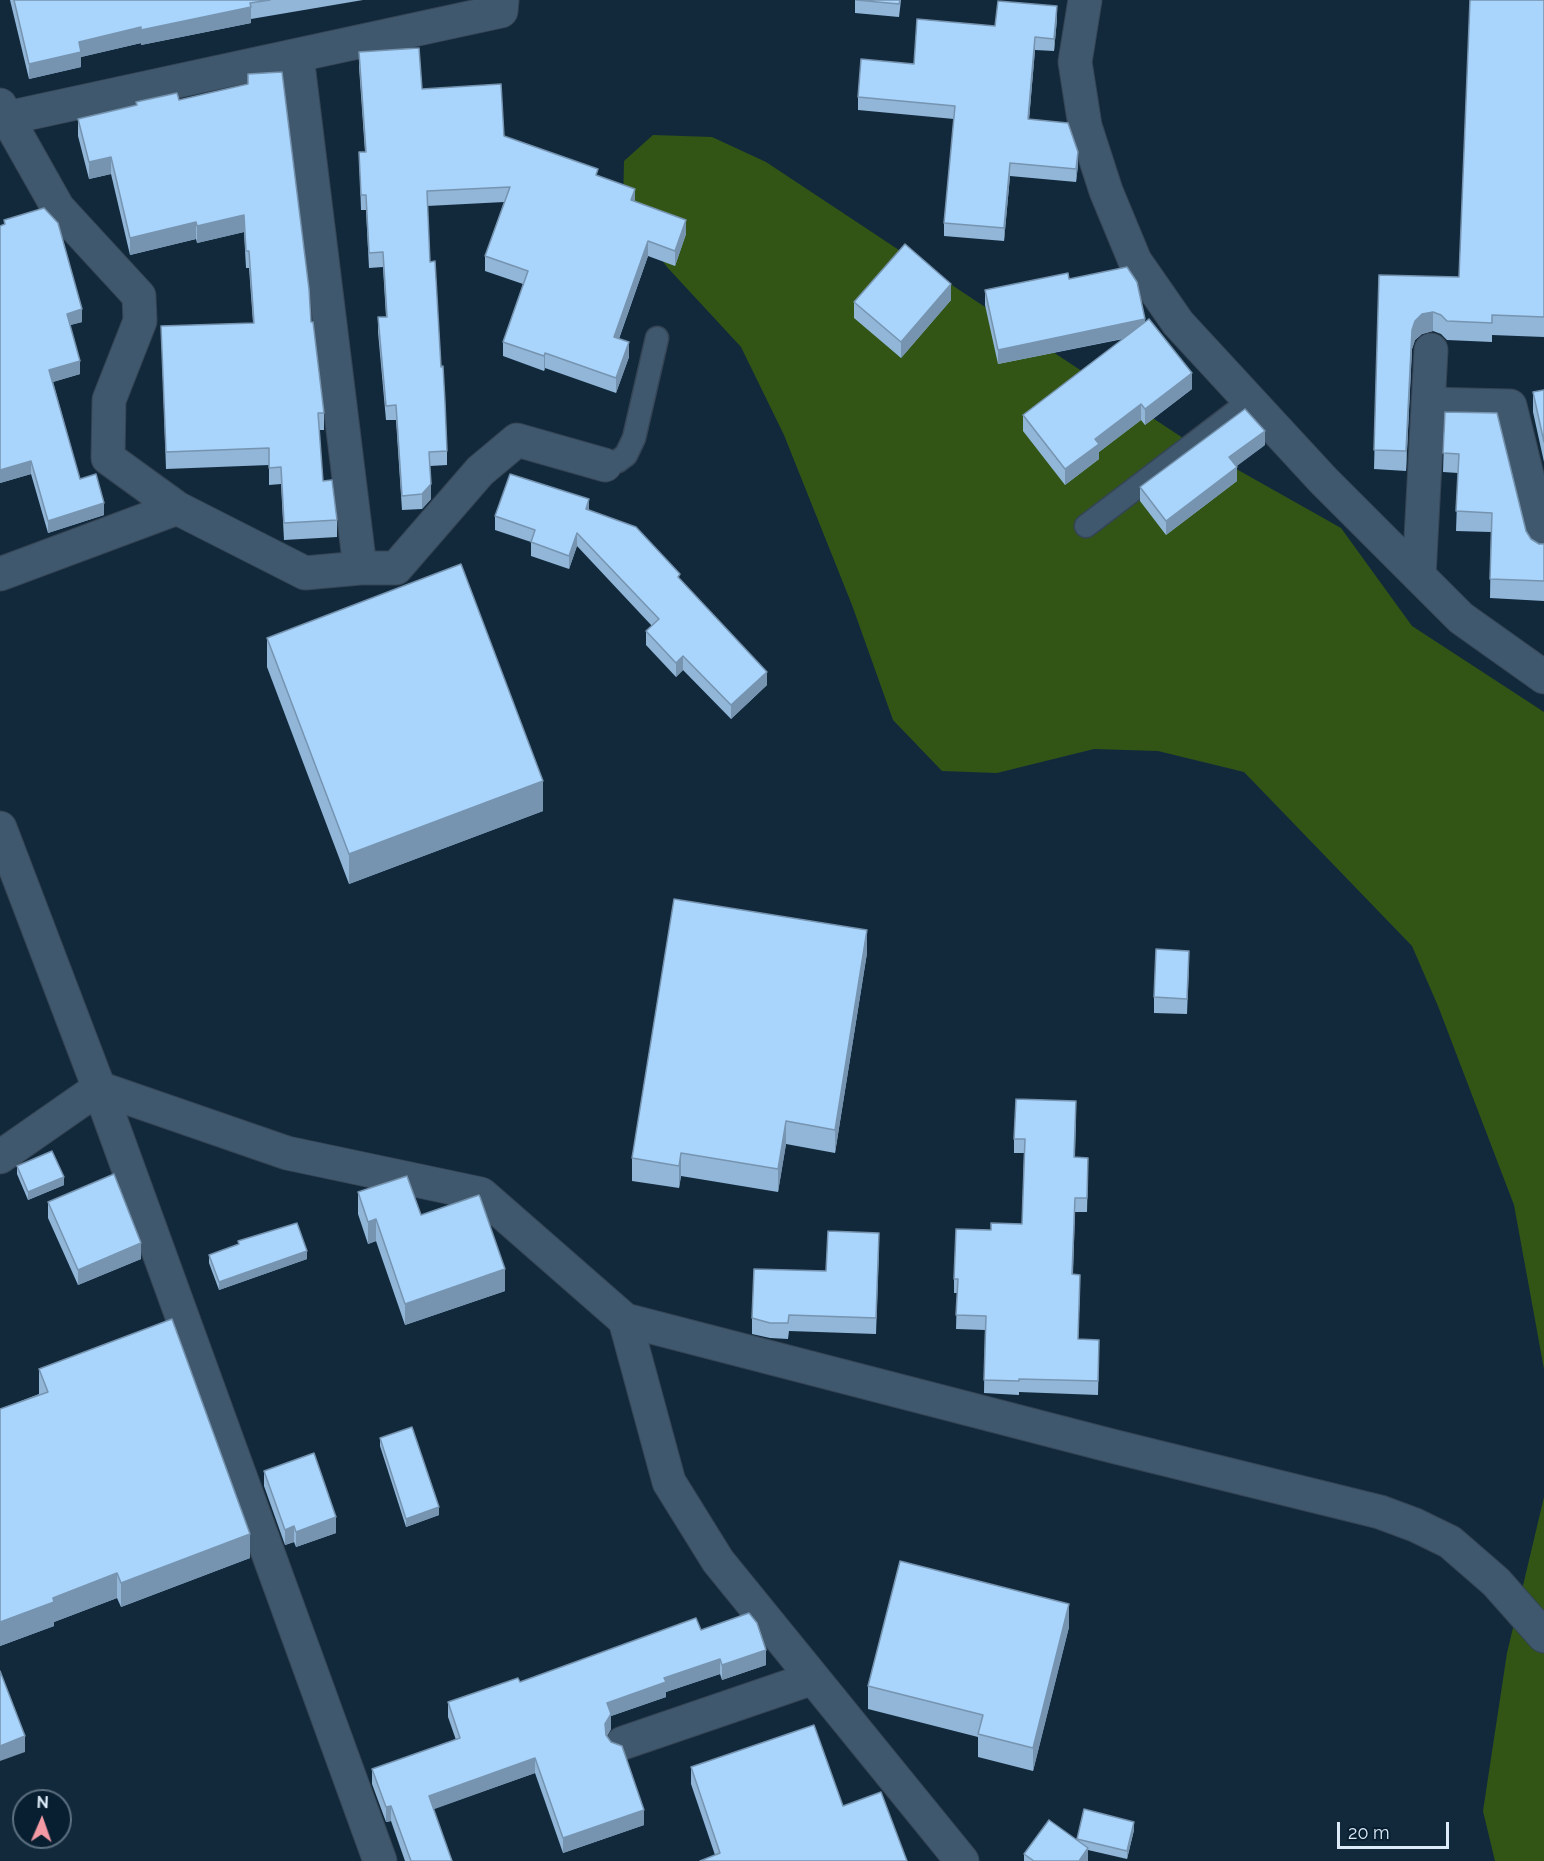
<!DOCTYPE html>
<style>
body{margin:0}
#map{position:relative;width:1544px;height:1861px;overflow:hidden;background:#12293c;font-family:Raleway,sans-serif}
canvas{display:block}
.north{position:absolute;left:12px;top:1789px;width:60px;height:60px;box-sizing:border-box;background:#081f31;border:2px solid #5d7181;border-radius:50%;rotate:2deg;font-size:16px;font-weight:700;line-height:24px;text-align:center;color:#ddebf8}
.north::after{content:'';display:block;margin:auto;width:21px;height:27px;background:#f49aa5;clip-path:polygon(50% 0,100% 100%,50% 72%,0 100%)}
.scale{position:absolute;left:1337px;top:1822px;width:112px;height:27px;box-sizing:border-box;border:3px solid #ddebf8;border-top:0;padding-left:8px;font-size:18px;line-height:21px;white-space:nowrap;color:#ddebf8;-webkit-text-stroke:4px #081f31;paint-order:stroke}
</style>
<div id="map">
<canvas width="1544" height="1861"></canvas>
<div class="north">N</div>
<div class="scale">20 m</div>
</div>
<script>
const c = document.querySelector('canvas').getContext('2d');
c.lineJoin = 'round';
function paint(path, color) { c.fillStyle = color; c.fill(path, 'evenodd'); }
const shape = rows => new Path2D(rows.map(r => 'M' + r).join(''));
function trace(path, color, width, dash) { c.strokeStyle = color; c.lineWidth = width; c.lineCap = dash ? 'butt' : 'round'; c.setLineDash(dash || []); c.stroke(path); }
const green = shape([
 [653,135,712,137,766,162,1192,444,1341,528,1412,626,1544,712,1544,1369,1514,1205,1438,1006,1412,946,1244,772,1158,751,1094,749,997,773,942,771,893,720,852,605,784,435,741,347,667,267,623,207,624,161],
 [1544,1497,1544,1861,1495,1861,1483,1811,1507,1653]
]);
const lane = shape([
 [605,465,618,461,626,455,634,438,657,338],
 [1086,526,1250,401]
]);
const street = shape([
 [1085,0,1075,62,1085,126,1106,191,1135,261,1178,323,1323,480,1461,618,1544,677],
 [297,56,360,568],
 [0,105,58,208,139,296,140,321,109,400,108,458,177,508,305,573,360,568,396,568,480,471,517,440,605,465],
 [7,118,501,11,502,0],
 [1428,404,1510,406,1544,545],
 [0,574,177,508],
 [1419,576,1431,350],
 [0,828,99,1088,380,1861],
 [0,1157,99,1088,287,1153,481,1194,625,1320,669,1482,718,1561,962,1861],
 [625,1320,1112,1446,1380,1512,1415,1525,1450,1542,1496,1582,1544,1636],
 [623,1743,813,1678]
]);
const wall = shape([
 [10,0,363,0,251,19,251,23,141,45,141,43,81,57,81,67,29,79],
 [855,0,901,0,899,17,855,13],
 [1544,0,1544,337,1492,335,1492,342,1447,340,1441,334,1433,331,1422,334,1415,340,1412,349,1406,471,1374,469,1379,275,1459,277],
 [1057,19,1054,51,1035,50,1029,119,1078,165,1076,182,1010,176,1004,241,944,236,944,223,954,119,858,110,858,97,914,64,995,26],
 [359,52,504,136,598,176,635,202,686,234,675,266,648,256,619,339,629,357,616,393,545,368,544,371,503,356,503,342,523,284,485,271,485,256,504,202,427,206,430,262,441,367,447,451,447,465,430,466,431,499,422,509,402,510,396,420,386,420,378,332,378,317,386,317,383,267,369,268,366,210,361,210,359,152,365,152,359,67],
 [248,74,311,322,324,413,324,430,319,430,323,481,337,520,337,537,284,540,281,484,269,485,269,465,166,469,161,326,253,323,249,268,246,268,244,232,197,243,196,239,130,255,111,174,89,179,78,136,78,119,136,106,136,102,179,100,248,84],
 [4,220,82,322,70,325,80,374,53,382,80,479,104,515,48,533,31,474,0,483,0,226,4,225],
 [1069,279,1145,322,1192,389,1145,425,1141,420,1099,452,1099,459,1065,485,1023,431,1023,415,1123,339,998,364,985,305,985,290],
 [951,300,901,358,854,318,854,302],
 [1544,390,1544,462,1533,412,1533,392],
 [1445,412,1531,539,1539,544,1544,544,1544,601,1490,598,1491,532,1456,531,1458,473,1443,472],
 [1265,445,1236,466,1237,481,1166,535,1140,501,1140,487],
 [589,510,680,580,767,685,731,719,683,670,676,677,646,645,646,631,652,626,577,546,569,569,531,556,531,542,495,530,495,516],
 [267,638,543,811,349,884,267,667],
 [867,953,835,1153,786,1144,778,1192,681,1176,679,1188,632,1181,632,1158],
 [1189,966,1187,1014,1154,1013,1154,997],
 [1076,1115,1075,1157,1088,1172,1087,1212,1075,1212,1073,1274,1080,1289,1078,1339,1099,1353,1098,1395,1019,1392,1019,1395,984,1393,985,1330,956,1329,957,1293,954,1293,954,1279,991,1230,1022,1224,1024,1153,1014,1153,1014,1139],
 [17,1166,64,1185,28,1200,17,1174],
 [358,1192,421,1215,505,1291,405,1325,376,1241,368,1244,358,1214],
 [48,1202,141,1259,78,1285,48,1218],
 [238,1241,307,1259,219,1290,209,1263,209,1255,238,1245],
 [879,1248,876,1334,789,1331,788,1339,770,1338,752,1334,752,1318,826,1271],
 [39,1369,250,1558,121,1607,117,1598,54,1622,54,1626,0,1646,0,1409,39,1394],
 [380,1438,439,1515,406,1527,380,1446],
 [264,1471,336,1533,296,1547,294,1542,285,1545,264,1486],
 [1069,1627,1033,1771,978,1757,978,1737,868,1709,868,1686],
 [701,1630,766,1665,722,1680,720,1674,666,1692,666,1697,611,1716,611,1729,607,1736,644,1825,563,1853,535,1773,433,1809,452,1861,405,1861,391,1821,386,1822,372,1784,372,1769,456,1740,448,1717,448,1702],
 [691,1767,843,1806,715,1855,691,1784],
 [1084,1809,1134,1830,1127,1859,1088,1850,1088,1861,1024,1861,1024,1854,1077,1840]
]);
const shadedWall = shape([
 [1057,6,1057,19,1054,51,1054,39],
 [251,7,251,23,141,45,141,30],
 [141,27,141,43,81,57,81,67,29,79,29,64,79,42],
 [1035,37,1035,50,1028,132,1028,119],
 [1078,152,1078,165,1076,182,1076,169],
 [111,157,111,174,89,179,89,162],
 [1010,163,1010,176,1004,241,1004,228],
 [635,189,635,203,631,200],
 [244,215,244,232,197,243,197,226],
 [686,220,686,234,675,266,675,251],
 [196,222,196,239,130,255,130,238],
 [648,241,648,256,614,352,614,337],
 [951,284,951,300,901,358,901,342],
 [82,309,82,322,67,326,67,314],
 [1433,312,1433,331,1422,334,1415,340,1412,349,1406,471,1406,451,1412,330,1415,321,1422,314],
 [1145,319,1145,334,998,364,998,350],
 [629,342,629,357,616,393,616,378],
 [545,353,545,368,544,371,544,356],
 [80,361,80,374,49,383,49,370],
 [1192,373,1192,389,1145,425,1145,409],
 [1141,404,1141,420,1099,452,1099,459,1065,485,1065,469,1095,439],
 [1265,431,1265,445,1229,472,1229,457],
 [31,461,31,474,0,483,0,470],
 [1237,467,1237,481,1166,535,1166,521],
 [431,484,431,499,422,509,422,494],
 [589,499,589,513,586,509],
 [104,503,104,515,48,533,48,521],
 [577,533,577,546,569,569,569,556],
 [683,656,683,670,676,677,676,663],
 [767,672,767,685,731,719,731,705],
 [543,781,543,811,349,884,349,854],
 [867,930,867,953,835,1153,835,1130],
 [786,1121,786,1144,778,1192,778,1169],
 [681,1153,681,1176,679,1188,679,1166],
 [64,1177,64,1185,28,1200,28,1192],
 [376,1219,376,1241,368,1244,368,1222],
 [141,1243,141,1259,78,1285,78,1270],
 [307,1251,307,1259,219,1290,219,1282],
 [505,1269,505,1291,405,1325,405,1304],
 [439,1507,439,1515,406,1527,406,1519],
 [336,1517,336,1533,296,1547,296,1532],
 [294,1526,294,1542,285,1545,285,1530],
 [250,1534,250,1558,121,1607,121,1583],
 [117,1573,117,1598,54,1622,54,1626,0,1646,0,1622,53,1598],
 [1069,1604,1069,1627,1033,1771,1033,1748],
 [766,1650,766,1665,722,1680,722,1665],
 [720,1659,720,1674,666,1692,666,1697,611,1716,611,1729,605,1739,605,1724,607,1703,664,1678],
 [25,1736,25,1752,0,1761,0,1746],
 [535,1758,535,1773,429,1811,429,1796],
 [391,1806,391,1821,386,1822,386,1807],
 [644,1810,644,1825,563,1853,563,1838],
 [1134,1822,1134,1830,1127,1859,1127,1851],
 [1088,1848,1088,1861,1079,1861]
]);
const building = shape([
 [14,0,270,0,250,3,251,7,141,30,141,27,79,42,81,52,29,64,14,0],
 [856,0,900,0,899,4,856,0],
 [1470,0,1544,0,1544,317,1492,315,1492,323,1447,321,1441,315,1433,312,1422,314,1415,321,1412,330,1406,451,1374,450,1379,275,1459,277,1470,0],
 [998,1,1057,6,1054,39,1035,37,1028,119,1068,123,1078,152,1076,169,1010,163,1004,228,944,223,955,106,858,97,861,59,914,64,917,19,995,26,998,1],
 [419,48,422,89,501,84,504,136,598,169,596,175,635,189,631,200,686,220,675,251,648,241,614,337,629,342,616,378,545,353,544,356,503,342,528,271,485,256,510,187,427,191,430,262,435,261,441,367,443,366,445,402,447,451,429,452,431,484,422,494,402,496,396,405,386,406,378,317,387,317,383,252,369,253,366,195,361,195,359,152,366,152,359,52,419,48],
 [282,72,309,289,311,322,313,322,324,413,318,413,323,481,332,480,337,520,284,523,281,467,269,468,269,448,166,452,161,326,254,323,249,251,246,251,244,215,197,226,196,222,130,238,111,157,89,162,78,119,137,105,136,102,177,93,179,100,248,84,248,74,282,72],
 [44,208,58,223,82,309,67,314,80,361,49,370,80,479,96,474,104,503,48,521,31,461,0,470,0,226,5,224,4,220,44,208],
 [905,244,951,284,901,342,854,302,905,244],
 [1127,267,1137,282,1145,319,998,350,985,290,1068,273,1069,279,1127,267],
 [1149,319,1192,373,1145,409,1141,404,1095,439,1099,444,1065,469,1023,415,1149,319],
 [1544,390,1544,442,1533,392,1544,390],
 [1245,409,1265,431,1229,457,1237,467,1166,521,1140,487,1245,409],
 [1445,412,1497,413,1526,531,1531,539,1539,544,1544,544,1544,581,1490,579,1492,513,1456,511,1459,454,1443,453,1445,412],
 [510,474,589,499,586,509,636,527,680,574,678,577,767,672,731,705,683,656,676,663,646,631,659,619,577,533,569,556,531,542,535,530,495,516,510,474],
 [461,564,543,781,349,854,267,638,461,564],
 [674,899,867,930,835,1130,786,1121,778,1169,681,1153,679,1166,632,1158,674,899],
 [1156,949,1189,951,1187,999,1154,997,1156,949],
 [1016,1099,1076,1101,1074,1157,1088,1158,1087,1198,1075,1198,1072,1274,1080,1275,1078,1339,1099,1340,1098,1381,1019,1379,1019,1381,984,1380,986,1316,956,1315,958,1279,954,1279,956,1229,991,1230,991,1223,1022,1224,1025,1139,1014,1139,1016,1099],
 [52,1151,64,1177,28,1192,17,1166,52,1151],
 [114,1174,141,1243,78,1270,48,1202,114,1174],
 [407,1176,421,1215,479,1195,480,1197,505,1269,405,1304,376,1219,368,1222,358,1192,407,1176],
 [297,1223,307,1251,219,1282,209,1255,239,1244,238,1241,297,1223],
 [828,1231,879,1233,876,1318,789,1315,788,1323,770,1323,752,1318,754,1269,826,1271,828,1231],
 [172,1319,250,1534,121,1583,117,1573,53,1598,54,1602,0,1622,0,1409,48,1392,39,1369,172,1319],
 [412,1427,439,1507,406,1519,380,1438,412,1427],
 [314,1453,336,1517,296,1532,294,1526,285,1530,264,1471,314,1453],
 [900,1561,1069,1604,1033,1748,978,1734,983,1715,868,1686,900,1561],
 [749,1613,757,1623,766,1650,722,1665,720,1659,664,1678,666,1682,607,1703,611,1714,605,1724,606,1735,611,1742,622,1746,644,1810,563,1838,535,1758,429,1796,452,1861,411,1861,391,1806,386,1807,372,1769,460,1738,448,1702,518,1678,520,1682,696,1618,701,1630,749,1613],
 [0,1671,25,1736,0,1746,0,1671],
 [814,1725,843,1806,881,1792,907,1861,700,1861,720,1853,691,1767,814,1725],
 [1084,1809,1134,1822,1127,1851,1077,1839,1084,1809],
 [1049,1820,1088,1848,1079,1861,1034,1861,1024,1854,1049,1820]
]);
paint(green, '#325516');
trace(lane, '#354555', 25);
trace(street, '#354555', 35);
trace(lane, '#3f586d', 22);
trace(street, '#3f586d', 33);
paint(wall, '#91b6d8');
paint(shadedWall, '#7694b0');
paint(building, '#a9d4fb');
trace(building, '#7694b0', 1.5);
</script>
